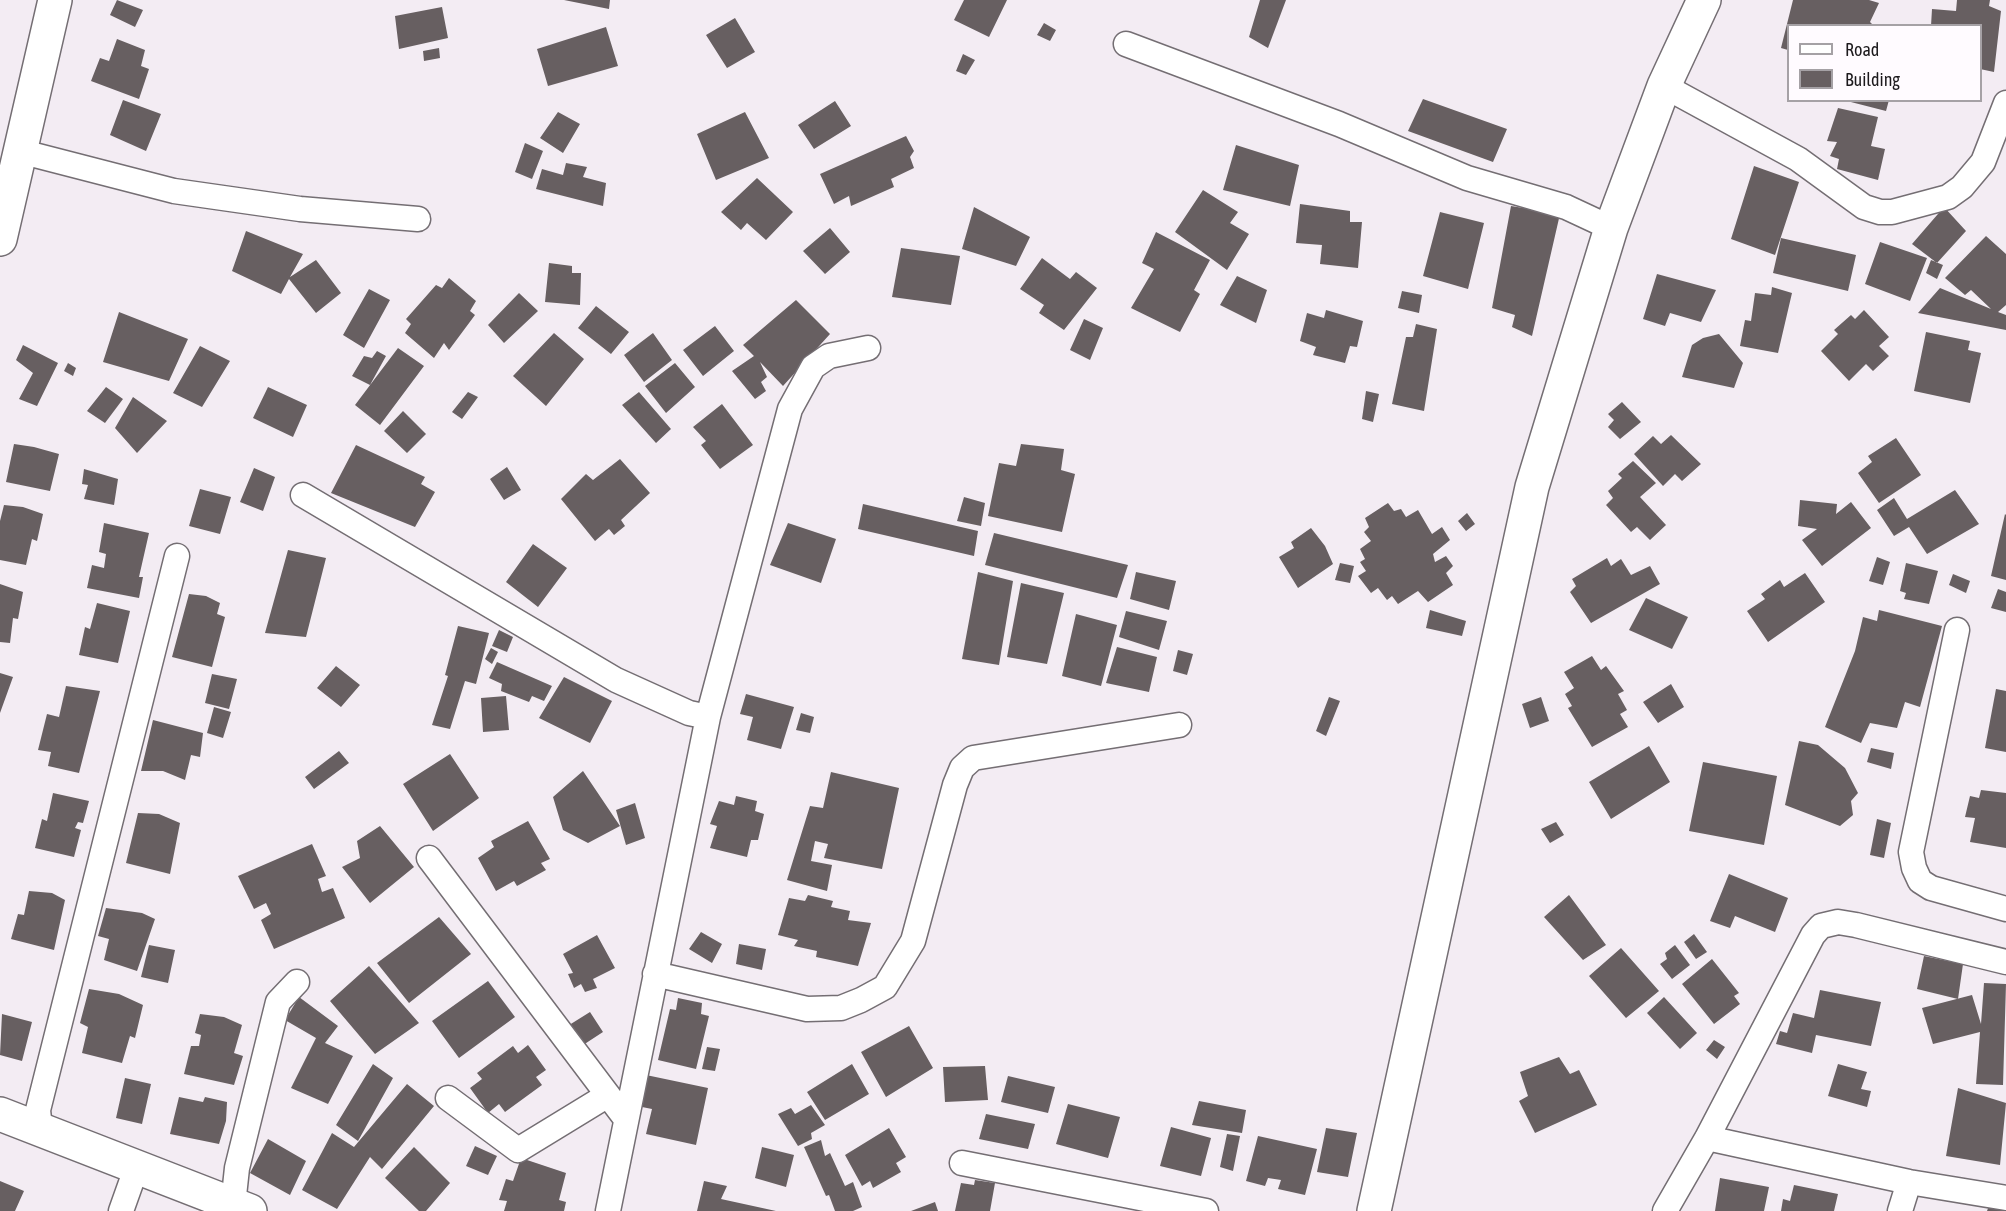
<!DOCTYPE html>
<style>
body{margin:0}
#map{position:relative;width:2006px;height:1211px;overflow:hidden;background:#f3ecf3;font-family:"Asap Condensed",sans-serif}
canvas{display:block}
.legend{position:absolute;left:1787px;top:24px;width:195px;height:78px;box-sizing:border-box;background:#fffbff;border:2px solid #a5a1a5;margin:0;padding:8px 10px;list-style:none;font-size:18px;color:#1d1a1d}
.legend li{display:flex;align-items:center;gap:12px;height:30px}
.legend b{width:30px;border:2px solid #a5a1a5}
</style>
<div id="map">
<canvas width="2006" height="1211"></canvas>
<ul class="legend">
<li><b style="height:8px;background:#fff"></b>Road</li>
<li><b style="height:16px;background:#675f61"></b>Building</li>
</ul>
</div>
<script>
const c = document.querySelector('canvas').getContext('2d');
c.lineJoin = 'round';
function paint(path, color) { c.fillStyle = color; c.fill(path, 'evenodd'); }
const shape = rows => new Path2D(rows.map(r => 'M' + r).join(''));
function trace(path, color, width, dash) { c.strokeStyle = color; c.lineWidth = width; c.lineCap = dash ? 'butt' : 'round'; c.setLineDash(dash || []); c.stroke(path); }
const building = shape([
 [117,0,143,10,135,27,110,15],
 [564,0,610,0,609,9],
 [964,0,1007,0,989,37,954,20],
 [1260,0,1286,0,1268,48,1249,37],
 [1793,0,1869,0,1879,3,1870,22,1874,26,1788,26,1788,50,1781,48],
 [1957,0,1990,0,1989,6,2001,11,1994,72,1980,69,1980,26,1931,26,1932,9,1956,11],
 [442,7,448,38,399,49,395,16],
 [735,18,755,52,727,68,706,35],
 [1044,23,1056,30,1050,41,1037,35],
 [606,27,618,66,548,86,537,49],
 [117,39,145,50,141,66,149,69,139,99,91,81,100,58,109,61],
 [439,48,440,58,424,61,423,51],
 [963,54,975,60,966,75,956,71],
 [1423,99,1507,129,1493,162,1408,131],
 [123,100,161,114,146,151,110,135],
 [1843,100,1889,100,1886,111],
 [835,101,851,126,814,149,798,125],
 [1838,108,1878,117,1871,146,1885,149,1878,180,1837,169,1839,159,1830,156,1837,142,1827,141],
 [558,112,580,124,563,153,540,138],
 [745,112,769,158,716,180,697,134],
 [906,136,914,151,910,157,914,168,891,179,894,187,851,206,849,196,834,204,820,174],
 [525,143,543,151,532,179,515,172],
 [1236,145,1299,165,1290,206,1223,190],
 [566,163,587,167,583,177,606,183,603,206,536,189,542,169,563,175],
 [1754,166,1799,182,1775,255,1731,239],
 [757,178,793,212,766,240,747,223,741,230,721,212],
 [1203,190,1238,212,1230,223,1249,234,1227,270,1175,232],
 [1300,204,1350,211,1350,222,1362,222,1358,268,1320,264,1322,245,1296,243],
 [1511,206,1560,214,1532,336,1512,327,1515,315,1492,308],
 [974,207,1030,237,1016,266,962,249],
 [1944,207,1966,231,1937,263,1912,244],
 [1440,212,1484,223,1468,289,1423,276],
 [830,228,850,252,825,274,803,251],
 [246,231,303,254,290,277,316,260,341,293,316,313,289,279,281,294,232,271],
 [1156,232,1210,260,1194,290,1200,294,1180,332,1131,308,1154,269,1142,263],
 [1986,236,2006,254,2006,305,1998,312,2006,315,2006,330,1918,313,1940,288,1991,309,1971,290,1965,295,1945,278],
 [1781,238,1856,255,1848,291,1773,273],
 [1880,242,1927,258,1910,301,1865,284],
 [901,248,960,256,951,305,892,297],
 [1042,258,1070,279,1076,272,1097,288,1064,330,1039,313,1044,305,1020,289],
 [1931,260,1943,265,1937,279,1926,273],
 [549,263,572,266,572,273,581,273,580,305,545,302],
 [1657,274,1716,290,1701,322,1670,313,1665,326,1643,319],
 [1237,276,1267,290,1256,323,1220,305],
 [449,278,476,301,470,311,475,315,449,350,444,343,434,358,405,333,411,324,406,319,436,285,442,288],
 [1772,287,1792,293,1778,353,1740,346,1745,320,1751,321,1755,293,1771,295],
 [369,289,390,300,364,348,343,335],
 [1402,291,1422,295,1419,313,1398,308],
 [519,293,538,311,504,343,488,325],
 [796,300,830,334,783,386,760,362,767,377,761,382,766,391,755,399,732,371,754,356,743,345],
 [596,306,629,332,611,354,578,328],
 [1326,310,1363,321,1357,347,1350,346,1345,363,1313,355,1316,347,1300,341,1307,313,1324,318],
 [1864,310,1889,337,1879,346,1889,356,1873,371,1866,364,1849,381,1821,351,1838,334,1834,330,1851,315,1855,319],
 [119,312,188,339,169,381,103,362],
 [1084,319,1103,328,1090,360,1070,350],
 [1416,324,1437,329,1424,411,1392,404,1406,337,1413,337],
 [715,326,734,351,703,376,683,350],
 [1926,332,1970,341,1968,350,1981,353,1970,403,1914,391],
 [554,333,584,359,546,406,513,376],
 [653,333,672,360,644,382,624,355],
 [1719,334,1743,363,1734,388,1682,377,1692,345,1703,338],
 [23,345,58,363,37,406,19,399,33,373,16,360],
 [200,346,230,361,202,407,173,393],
 [398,348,424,366,380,425,355,405],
 [377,351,386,356,370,385,352,376,364,356,372,358],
 [68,363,76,368,73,376,64,371],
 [675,363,695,387,666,413,645,386],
 [106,387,123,399,105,423,87,411],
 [268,387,307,405,293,437,253,418],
 [1366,391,1379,394,1373,422,1362,419],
 [468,392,478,397,462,419,452,412],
 [639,392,671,429,656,443,622,405],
 [133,397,167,421,137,453,115,428],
 [1622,402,1641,422,1620,439,1608,427,1614,420,1608,414],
 [722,404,753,445,720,469,701,445,706,441,693,427],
 [403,411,426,434,407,453,384,431],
 [1671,435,1701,464,1682,481,1675,474,1663,486,1634,454,1653,436,1661,444],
 [1896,438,1921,475,1879,503,1858,473,1872,462,1868,456],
 [14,444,34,447,59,454,50,491,6,482],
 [1021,444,1064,449,1061,470,1075,474,1062,532,988,516,999,463,1016,466],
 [356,445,425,477,421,484,435,492,415,527,331,493],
 [620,459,650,493,621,520,625,526,614,535,609,529,595,541,561,499,586,474,593,480],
 [1633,461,1656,483,1640,497,1666,525,1650,540,1637,527,1631,532,1606,505,1613,498,1608,491,1622,478,1618,474],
 [507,467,521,490,504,500,490,479],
 [254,468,275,477,263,511,240,502],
 [84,469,118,479,114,505,84,499,88,485,82,484],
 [200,489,231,497,220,534,189,526],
 [1955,490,1979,524,1927,554,1909,527,1894,536,1877,510,1894,498,1907,519],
 [964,497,985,503,981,526,957,521],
 [1800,500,1837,504,1836,514,1851,502,1871,528,1822,566,1802,540,1817,529,1798,526],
 [1388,503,1394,511,1401,509,1406,517,1418,510,1432,534,1442,527,1450,540,1433,554,1435,562,1446,556,1453,566,1446,573,1453,585,1428,602,1418,591,1398,604,1392,596,1387,600,1378,588,1371,593,1358,576,1366,571,1360,562,1365,559,1360,549,1371,541,1364,532,1369,527,1365,518],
 [863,504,978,531,974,556,858,529],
 [4,505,23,507,43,514,37,541,32,539,26,565,0,560,0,521],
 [1467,513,1475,524,1466,531,1458,521],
 [2005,514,2006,515,2006,580,1991,576],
 [104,523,149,533,139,577,143,577,139,598,87,588,92,565,104,568,106,554,99,552],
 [788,523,836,539,821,583,770,565],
 [1311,528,1325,546,1333,564,1298,588,1279,557,1294,548,1291,542],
 [994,533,1128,565,1117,598,985,565],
 [533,544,567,568,538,607,506,582],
 [288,550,326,558,306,637,265,633],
 [1877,557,1890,562,1883,585,1869,581],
 [1607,558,1611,566,1621,559,1631,575,1650,566,1660,584,1591,623,1570,592,1576,586,1572,579],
 [1340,563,1354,566,1350,583,1335,580],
 [1906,563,1938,571,1929,604,1904,599,1906,593,1900,591],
 [978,572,1013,581,999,665,962,659],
 [1136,572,1176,581,1169,610,1130,599],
 [1805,573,1825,602,1768,642,1747,611,1765,599,1761,594,1780,580,1784,587],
 [1953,574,1970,581,1966,593,1949,585],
 [1021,583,1064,593,1047,664,1007,657],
 [0,584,23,592,18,619,13,618,10,643,0,642],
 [1998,589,2006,592,2006,612,1991,608],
 [189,594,206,596,220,603,217,614,225,617,212,667,172,657],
 [1646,598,1688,617,1672,649,1629,630],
 [97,603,130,611,118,663,79,655,85,627,90,629],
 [1430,610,1466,621,1462,636,1426,628],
 [1879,610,1942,626,1920,707,1905,702,1897,728,1870,723,1861,743,1825,727,1855,651,1863,617,1877,621],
 [1126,611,1167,621,1159,650,1119,637],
 [1076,614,1117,625,1101,686,1062,676],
 [458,626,489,633,476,684,465,681,450,729,432,725,448,676,445,675],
 [499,630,513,637,507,652,492,646],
 [1117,647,1157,657,1149,692,1106,683],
 [491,648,498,652,492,664,485,659],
 [1178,650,1193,654,1187,675,1173,671],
 [1592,656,1601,670,1606,666,1624,691,1618,694,1627,710,1620,714,1628,727,1592,747,1568,708,1572,706,1565,694,1574,688,1564,672],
 [497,662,552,686,544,701,532,696,529,702,501,691,502,684,489,678],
 [336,666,360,685,341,707,317,688],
 [0,673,13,677,0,713],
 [212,674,237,679,229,709,205,703],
 [564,677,612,701,590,743,539,718],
 [1671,684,1684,707,1658,723,1643,702],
 [66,686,100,691,79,773,48,766,51,752,38,750,47,714,59,717],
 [1996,689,2006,691,2006,752,1985,748],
 [746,694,794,707,781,749,747,740,753,717,740,714],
 [506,696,509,730,483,732,481,698],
 [1329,697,1340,701,1326,736,1316,731],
 [1541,697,1549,721,1530,728,1522,704],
 [214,707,231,712,223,738,207,733],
 [801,713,814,717,810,733,796,730],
 [153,720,203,733,200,757,191,755,185,780,163,771,141,771],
 [1799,741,1818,745,1845,768,1858,793,1851,801,1853,815,1840,826,1785,805],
 [1649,746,1670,782,1611,819,1589,782],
 [1871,748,1894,753,1891,769,1867,762],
 [339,751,349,763,314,789,305,777],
 [450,754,479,798,433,831,403,784],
 [1703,762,1777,776,1764,845,1689,831],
 [583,771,620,826,588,843,563,830,553,797],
 [831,772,899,788,882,869,824,858,828,844,815,841,811,861,832,865,827,891,787,880,810,806,823,808],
 [1981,790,2006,793,2006,848,1970,842,1975,818,1965,817,1970,796,1979,798],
 [53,793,89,801,83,823,78,822,75,828,81,830,74,857,35,848,42,819,47,821],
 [736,796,757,801,755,811,764,814,758,840,751,840,747,857,710,848,717,826,710,824,719,801,734,805],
 [635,803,645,838,626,845,616,810],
 [138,813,159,814,180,823,170,874,126,863],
 [1877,819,1891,823,1884,858,1870,855],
 [528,821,550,859,541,863,546,870,517,886,514,881,496,891,478,858,494,847,491,841],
 [1556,822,1564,835,1550,843,1541,829],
 [380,826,414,867,370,903,342,867,360,858,357,841],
 [312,844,326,876,318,879,322,892,333,888,345,918,274,949,261,920,271,914,266,903,254,909,238,876],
 [1729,874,1788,898,1775,932,1735,916,1730,928,1710,921],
 [29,891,52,893,65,900,54,950,11,939,18,914,24,915],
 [808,895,833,901,831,907,850,911,848,920,871,923,858,966,816,957,817,951,794,946,798,940,778,935,789,898,805,901],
 [1569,895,1606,945,1583,960,1544,917],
 [106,908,142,913,155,919,137,971,104,960,109,939,98,936],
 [439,917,471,954,409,1003,377,963],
 [701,932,722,944,712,963,689,949],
 [1694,934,1707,952,1696,959,1684,942],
 [597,935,615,968,593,979,597,988,585,992,581,984,574,988,568,974,573,973,563,954],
 [739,944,766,949,762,970,736,964],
 [149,945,175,950,168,983,141,977],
 [1675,945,1690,965,1672,979,1660,964,1667,959,1665,953],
 [1621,948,1659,991,1626,1018,1589,976],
 [1924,956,1963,964,1958,999,1917,989],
 [1712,959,1739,993,1734,996,1740,1004,1714,1024,1682,984],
 [369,966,419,1023,375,1054,330,1001],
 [488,981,515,1017,459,1058,432,1021],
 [1984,983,2006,984,2003,1085,1976,1084,1980,1032,1933,1044,1922,1008,1972,995,1981,1024],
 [89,989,119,994,143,1005,135,1038,130,1036,122,1063,82,1053,88,1027,80,1023],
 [1820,990,1881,1002,1871,1046,1816,1035,1812,1053,1776,1044,1780,1031,1787,1033,1793,1013,1814,1018],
 [299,997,338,1026,325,1043,353,1056,328,1104,291,1088,316,1038,285,1020],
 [1664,997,1697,1033,1680,1049,1647,1013],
 [678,998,702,1003,701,1014,709,1016,696,1069,658,1060,670,1009,676,1010],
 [590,1012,603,1032,580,1047,566,1027],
 [2,1014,32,1022,22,1061,0,1055],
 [200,1014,224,1017,242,1025,234,1053,243,1056,234,1085,184,1074,191,1046,199,1046,201,1035,195,1033],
 [909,1026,933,1068,886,1097,861,1052],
 [1714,1040,1725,1047,1717,1059,1706,1050],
 [528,1045,546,1070,536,1077,542,1085,505,1112,499,1104,488,1113,470,1088,482,1079,477,1073,513,1046,518,1053],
 [707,1047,720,1049,715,1071,702,1069],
 [1559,1057,1570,1074,1579,1070,1597,1105,1535,1133,1519,1101,1528,1096,1520,1072],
 [373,1064,393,1078,358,1141,336,1125],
 [852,1064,869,1094,825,1120,807,1092],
 [1838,1064,1867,1072,1861,1089,1871,1091,1867,1107,1828,1096],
 [985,1066,988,1100,945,1102,943,1067],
 [646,1075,708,1088,696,1145,646,1134,652,1109,637,1106],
 [1008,1076,1055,1087,1048,1113,1001,1102],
 [125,1078,151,1084,142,1124,116,1118],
 [407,1084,434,1106,382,1169,370,1157,337,1209,302,1190,332,1133,354,1147],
 [1958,1088,2006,1103,2000,1165,1946,1156],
 [179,1097,203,1102,205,1097,227,1102,226,1121,219,1144,170,1134],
 [1199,1101,1246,1110,1242,1133,1192,1125],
 [1068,1104,1120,1117,1108,1158,1056,1144],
 [811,1105,825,1125,811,1133,812,1139,798,1146,778,1114,791,1108,795,1114],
 [986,1114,1035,1124,1028,1149,979,1139],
 [1171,1127,1211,1138,1201,1176,1160,1166],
 [889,1128,906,1157,896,1163,901,1172,873,1188,870,1181,862,1186,845,1155],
 [1326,1128,1357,1133,1348,1177,1317,1172],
 [1227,1134,1240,1136,1233,1171,1220,1167],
 [1258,1136,1317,1149,1305,1195,1278,1189,1281,1180,1268,1178,1265,1186,1246,1181],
 [268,1139,306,1161,290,1195,250,1173],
 [821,1140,825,1156,830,1153,845,1186,853,1182,862,1207,853,1211,835,1211,829,1195,826,1196,804,1147],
 [475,1146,497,1156,488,1175,466,1166],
 [414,1147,450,1183,426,1211,419,1211,385,1178],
 [762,1147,794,1155,786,1187,755,1178],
 [521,1158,566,1173,559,1200,566,1202,564,1211,504,1211,507,1201,499,1200,506,1179,513,1181],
 [1720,1178,1769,1187,1764,1211,1715,1211],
 [975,1180,995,1183,990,1211,955,1211,961,1183,974,1185],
 [0,1181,24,1191,15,1211,0,1211],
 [704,1181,727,1186,721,1199,776,1211,697,1211],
 [1794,1185,1838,1194,1834,1211,1781,1211,1783,1199,1790,1201],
 [935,1202,938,1211,911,1211],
 [1990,1203,2006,1208,2006,1211,1987,1211]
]);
const street = shape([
 [1126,44,1339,124,1467,178,1566,207,1611,228],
 [1664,86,1798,159,1864,207,1880,212,1892,212,1948,197,1962,187,1983,162,2006,103],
 [19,151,174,191,300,209,418,219],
 [303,495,616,680,689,713,708,717],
 [1957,630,1911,852,1914,868,1920,881,1931,888,2006,909],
 [429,858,626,1119],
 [655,974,807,1009,841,1008,861,1000,885,987,913,941,955,785,962,768,973,758,1179,725],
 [448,1098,518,1150,608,1095],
 [40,1129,38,1110,177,556],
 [1707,1138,1909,1182,2006,1198],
 [962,1163,1206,1211],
 [233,1205,237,1168,278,1002,297,982],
 [121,1211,137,1166],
 [608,1211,708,717,790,409,813,367,829,356,868,348],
 [1665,1211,1707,1138,1813,935,1821,926,1838,922,1856,925,2006,962],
 [1900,1211,1909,1182]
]);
const secondary = shape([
 [0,239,55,0],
 [0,1114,250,1211],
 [1374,1211,1532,487,1611,228,1664,86,1704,0]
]);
paint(building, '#675f61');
trace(street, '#746e73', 27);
trace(secondary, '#746e73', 36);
trace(street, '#fff', 24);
trace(secondary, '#fff', 33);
</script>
